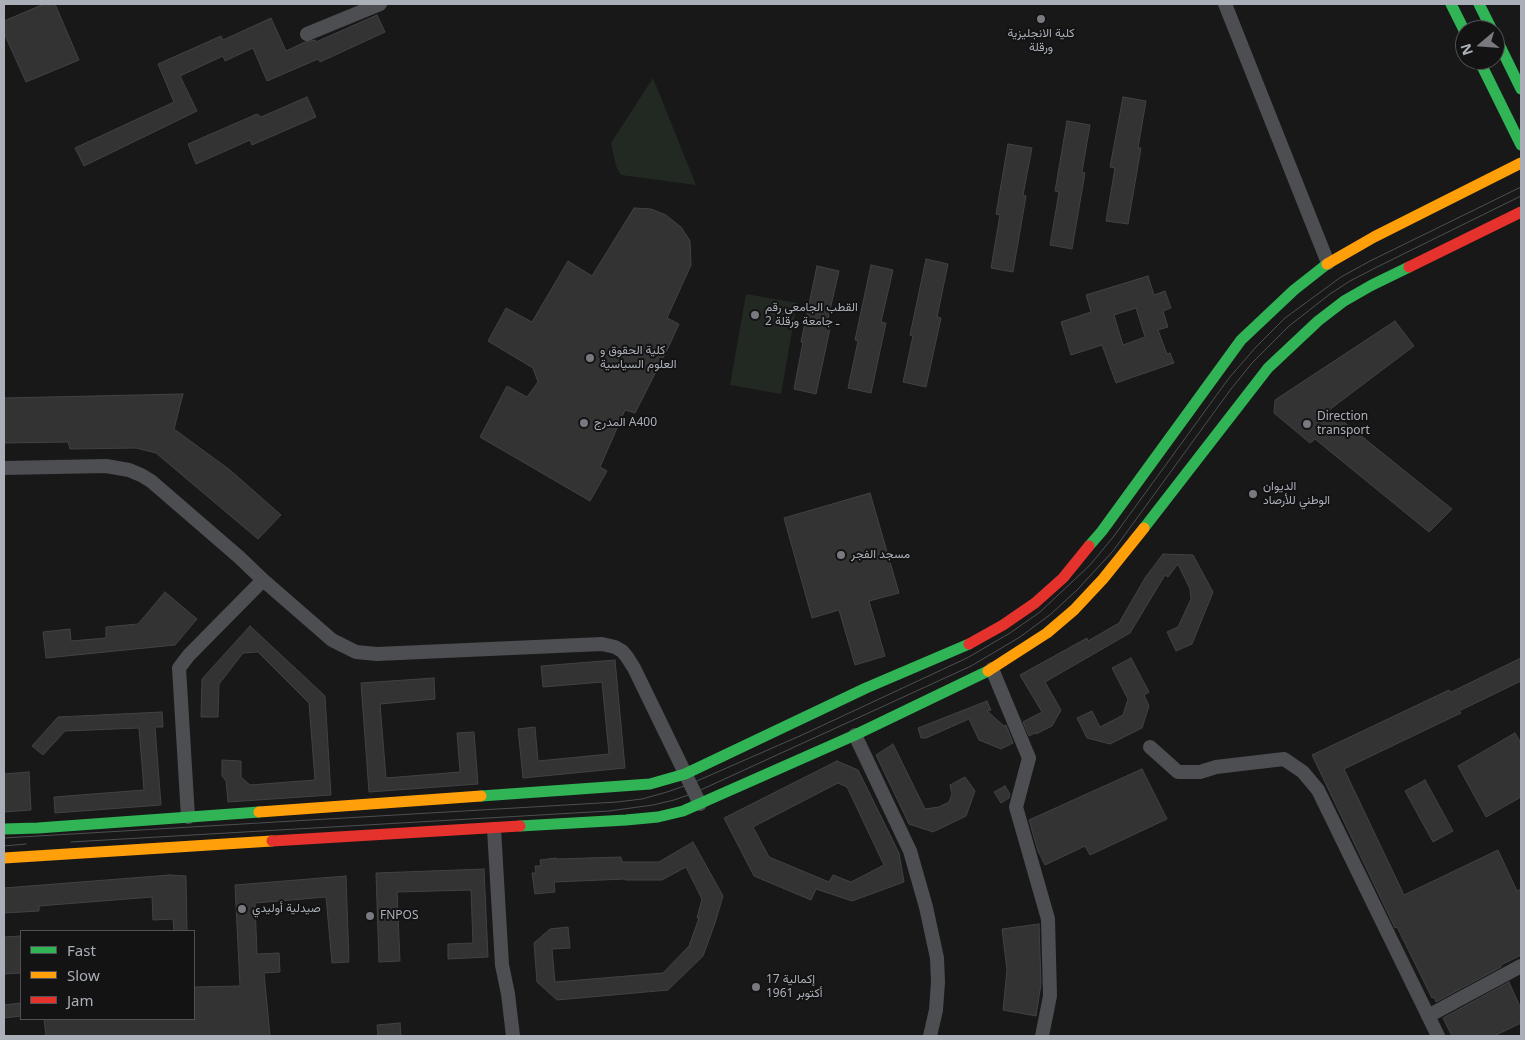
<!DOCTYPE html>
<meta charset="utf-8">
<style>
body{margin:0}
#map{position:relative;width:1525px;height:1040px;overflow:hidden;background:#181819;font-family:"Noto Sans",sans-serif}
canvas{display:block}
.frame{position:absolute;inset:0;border:5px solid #abafb8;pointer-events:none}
.legend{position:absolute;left:20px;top:930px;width:175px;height:90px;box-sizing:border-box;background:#131314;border:1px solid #505156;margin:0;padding:6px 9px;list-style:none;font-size:15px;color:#abafb8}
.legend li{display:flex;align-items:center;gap:10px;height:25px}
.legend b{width:25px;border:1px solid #505156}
.north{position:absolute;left:1455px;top:20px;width:50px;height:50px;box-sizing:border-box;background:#131314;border:1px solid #505156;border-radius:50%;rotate:252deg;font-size:14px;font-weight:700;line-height:20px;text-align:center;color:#abafb8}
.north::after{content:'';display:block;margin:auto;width:18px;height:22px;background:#787a80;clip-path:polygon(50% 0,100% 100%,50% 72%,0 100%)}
</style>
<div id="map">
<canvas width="1525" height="1040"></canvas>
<div class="frame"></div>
<ul class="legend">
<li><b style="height:6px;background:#30b455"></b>Fast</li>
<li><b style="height:6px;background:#ff9f0a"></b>Slow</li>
<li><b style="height:6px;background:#e5322d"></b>Jam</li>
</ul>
<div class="north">N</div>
</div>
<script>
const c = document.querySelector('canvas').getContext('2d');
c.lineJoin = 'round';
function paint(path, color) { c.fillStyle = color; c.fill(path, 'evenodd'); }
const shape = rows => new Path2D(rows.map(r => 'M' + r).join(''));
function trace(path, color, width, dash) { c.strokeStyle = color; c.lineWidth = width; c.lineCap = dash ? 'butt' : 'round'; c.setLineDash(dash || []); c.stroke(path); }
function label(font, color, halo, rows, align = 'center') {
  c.font = font + ' "Noto Sans",Vazirmatn,sans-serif'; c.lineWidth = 4; c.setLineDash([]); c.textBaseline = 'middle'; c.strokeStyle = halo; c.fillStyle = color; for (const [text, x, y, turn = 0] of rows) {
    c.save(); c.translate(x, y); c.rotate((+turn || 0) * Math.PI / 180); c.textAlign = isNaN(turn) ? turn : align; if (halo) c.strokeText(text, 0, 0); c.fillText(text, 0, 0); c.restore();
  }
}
const green = shape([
 [653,78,696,185,621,175,616,166,611,143],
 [746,294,797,303,781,394,730,385]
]);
const building = shape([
 [44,4,55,4,79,60,26,82,4,33,4,21,44,4],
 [377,15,385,32,320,62,318,59,267,81,253,48,225,61,223,56,180,76,197,111,84,166,75,148,174,102,158,64,221,36,223,40,271,18,286,51,305,42,315,40,316,42,377,15],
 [307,97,316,117,252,145,250,140,196,164,188,144,257,114,261,117,307,97],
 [1123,97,1146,101,1138,148,1141,148,1128,224,1106,221,1115,168,1110,167,1123,97],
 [1067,121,1090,125,1082,172,1085,173,1072,249,1050,245,1059,192,1055,191,1067,121],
 [1008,144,1032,148,1023,195,1026,196,1013,272,991,268,1000,215,996,214,1008,144],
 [634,208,651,209,666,215,681,227,690,241,691,265,667,318,679,324,668,348,635,413,625,410,600,467,607,471,590,501,480,437,507,386,527,397,538,382,533,368,488,341,506,308,532,322,568,261,592,276,634,208],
 [926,259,948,264,937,317,941,318,926,387,903,382,913,336,910,335,926,259],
 [871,265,893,270,881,322,886,323,871,393,848,388,858,341,855,340,871,265],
 [817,266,839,271,827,323,831,324,816,394,794,389,803,342,801,342,817,266],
 [1148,276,1154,295,1165,291,1171,308,1163,311,1168,327,1158,330,1167,354,1170,353,1174,363,1116,383,1102,345,1071,355,1061,322,1091,312,1086,295,1148,276],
 [1136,308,1145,337,1123,345,1114,315,1136,308],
 [1395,321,1414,346,1329,410,1452,509,1429,532,1315,439,1310,443,1274,413,1275,400,1395,321],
 [183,394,174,429,230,470,281,515,258,539,156,453,136,448,70,449,68,442,4,443,4,398,183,394],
 [870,493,899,593,869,601,885,656,855,665,839,610,812,618,784,518,870,493],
 [1163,554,1193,555,1213,592,1192,644,1176,651,1167,632,1178,627,1191,599,1190,589,1178,564,1168,577,1165,575,1130,633,1045,682,1061,710,1052,726,1036,734,1035,733,1029,736,1023,722,1042,712,1020,675,1087,638,1088,641,1119,623,1145,578,1163,554],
 [165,592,197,619,175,645,46,658,43,632,70,629,71,641,106,638,106,627,138,624,165,592],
 [250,626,325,696,331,795,228,802,226,781,222,776,222,760,241,761,241,777,250,785,315,780,309,703,258,652,243,653,219,684,218,717,201,717,202,679,250,626],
 [1131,658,1149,692,1144,695,1149,706,1142,728,1110,744,1087,738,1077,718,1092,711,1100,727,1123,715,1128,699,1112,668,1131,658],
 [1521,658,1521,681,1459,711,1461,713,1344,769,1404,895,1498,850,1517,891,1521,889,1521,955,1501,965,1501,967,1436,1002,1434,997,1432,998,1397,927,1395,928,1312,755,1449,690,1451,692,1521,658],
 [615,660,625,768,523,778,518,729,535,727,538,761,609,754,602,682,543,687,541,666,615,660],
 [434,678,435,699,380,704,386,778,460,772,457,733,474,732,478,784,369,792,361,683,434,678],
 [987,701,991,710,987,711,1004,726,1006,725,1013,743,1001,749,979,740,969,719,926,738,921,738,918,728,987,701],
 [162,712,163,727,155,727,161,805,55,813,54,797,144,790,139,728,65,731,43,755,32,746,58,717,162,712],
 [1515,733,1521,743,1521,797,1486,817,1458,766,1515,733],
 [893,744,925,809,939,807,949,802,952,794,950,785,965,777,975,791,966,816,933,832,909,824,876,755,893,744],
 [837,761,858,770,899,853,904,882,852,901,816,889,811,900,754,876,724,818,837,761],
 [838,783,847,787,884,865,851,882,833,875,829,882,769,857,753,827,838,783],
 [1142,769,1167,819,1090,855,1085,846,1045,865,1038,851,1029,820,1142,769],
 [29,772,31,810,4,812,4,774,29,772],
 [1425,780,1453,831,1433,842,1405,791,1425,780],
 [1005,786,1010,794,1009,798,1001,803,994,792,1005,786],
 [693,842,723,896,715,923,703,956,668,990,557,1000,537,982,534,943,550,929,568,927,570,948,552,949,555,982,663,973,689,946,699,918,697,918,702,899,686,867,662,880,625,880,625,879,554,882,555,892,535,894,532,873,536,873,535,866,541,866,540,860,556,858,556,859,621,857,622,862,659,862,693,842],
 [484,869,488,957,448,959,448,944,473,943,471,890,397,892,400,961,379,962,376,873,484,869],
 [170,875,186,876,187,931,174,931,173,919,153,920,152,897,39,906,39,911,4,913,4,888,170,875],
 [346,876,349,962,332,963,326,897,255,903,257,954,279,953,280,972,264,973,270,1036,46,1036,44,1019,194,1019,194,987,240,986,235,885,346,876],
 [1039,924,1041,984,1036,1016,1003,1010,1007,970,1002,929,1039,924],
 [21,936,21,973,4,974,4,937,21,936],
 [1509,982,1521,1009,1521,1023,1494,1036,1452,1036,1443,1018,1509,982],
 [21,1003,21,1016,4,1018,4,1005,21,1003],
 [400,1023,401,1036,378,1036,377,1025,400,1023]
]);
const street = shape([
 [1225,4,1328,263],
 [307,34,380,4],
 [4,468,106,466,129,470,141,475,151,481,239,557,263,580,332,640,356,652,377,654,602,644,615,647,622,651,627,657,634,668,700,804],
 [992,669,1029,758,1016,807,1048,919,1050,996,1042,1036],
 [855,735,910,851,926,907,937,958,938,982,936,1010,930,1036],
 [1150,747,1178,772,1200,772,1216,767,1284,759,1303,772,1318,790,1438,1036],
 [188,817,179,668,189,655,263,580],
 [494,829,502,965,508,994,513,1036],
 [1428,1016,1521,966]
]);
const fast = shape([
 [1451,4,1465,32],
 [1479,4,1492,30],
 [1495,36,1521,89],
 [1479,60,1521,145],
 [1144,528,1268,368,1318,321,1344,301,1372,285,1409,267],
 [1089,546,1102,531,1241,340,1294,290,1327,264],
 [481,796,650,784,685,774,866,688,969,644],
 [520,826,626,820,658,817,683,811,855,735,988,671],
 [4,829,38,828,259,812]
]);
const slow = shape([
 [1327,264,1374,237,1521,163],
 [988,671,1047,633,1074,610,1103,579,1144,528],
 [259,812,481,796],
 [4,858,272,841]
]);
const jam = shape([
 [1409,267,1521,212],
 [969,644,1003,625,1035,603,1063,578,1089,546],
 [272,841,520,826]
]);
const tram = shape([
 [4,838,617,802,642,799,667,792,690,784,802,735,967,658,1010,633,1040,612,1090,565,1114,536,1229,378,1256,347,1285,318,1341,277,1370,261,1521,187],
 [71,842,609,811,653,805,674,800,694,793,971,666,1020,637,1051,614,1077,590,1113,551,1231,389,1252,363,1289,326,1330,294,1350,281,1377,267,1521,196],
 [4,846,26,844]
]);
const markers = [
 [1041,19,5,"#787a80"],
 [755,315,5,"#787a80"],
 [590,358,5,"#787a80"],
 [584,423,5,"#787a80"],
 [1307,424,5,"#787a80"],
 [1253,494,5,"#787a80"],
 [841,555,5,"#787a80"],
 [242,909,5,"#787a80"],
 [370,916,5,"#787a80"],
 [756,987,5,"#787a80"]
];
const poiNames = [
 ["كلية الانجليزية",1041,34,"center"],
 ["ورقلة",1041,48,"center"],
 ["القطب الجامعي رقم",765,308],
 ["2 ـ جامعة ورقلة",765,322],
 ["كلية الحقوق و",600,351],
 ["العلوم السياسية",600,365],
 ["Direction",1317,417],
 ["transport",1317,431],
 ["المدرج A400",594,423],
 ["الديوان",1263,487],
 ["الوطني للأرصاد",1263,501],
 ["مسجد الفجر",851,555],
 ["صيدلية أوليدي",252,909],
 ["FNPOS",380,916],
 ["إكمالية 17",766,980],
 ["أكتوبر 1961",766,994]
];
paint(green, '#222923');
paint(building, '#333334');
trace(building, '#414245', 1);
trace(street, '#4d4e51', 14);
trace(fast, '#30b455', 11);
trace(slow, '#ff9f0a', 11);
trace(jam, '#e5322d', 11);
trace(tram, '#4e4f52', 1);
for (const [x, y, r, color] of markers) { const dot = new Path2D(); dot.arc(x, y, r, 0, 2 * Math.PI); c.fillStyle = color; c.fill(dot); trace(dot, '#131314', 2); }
label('12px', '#abafb8', '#131314', poiNames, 'left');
</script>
